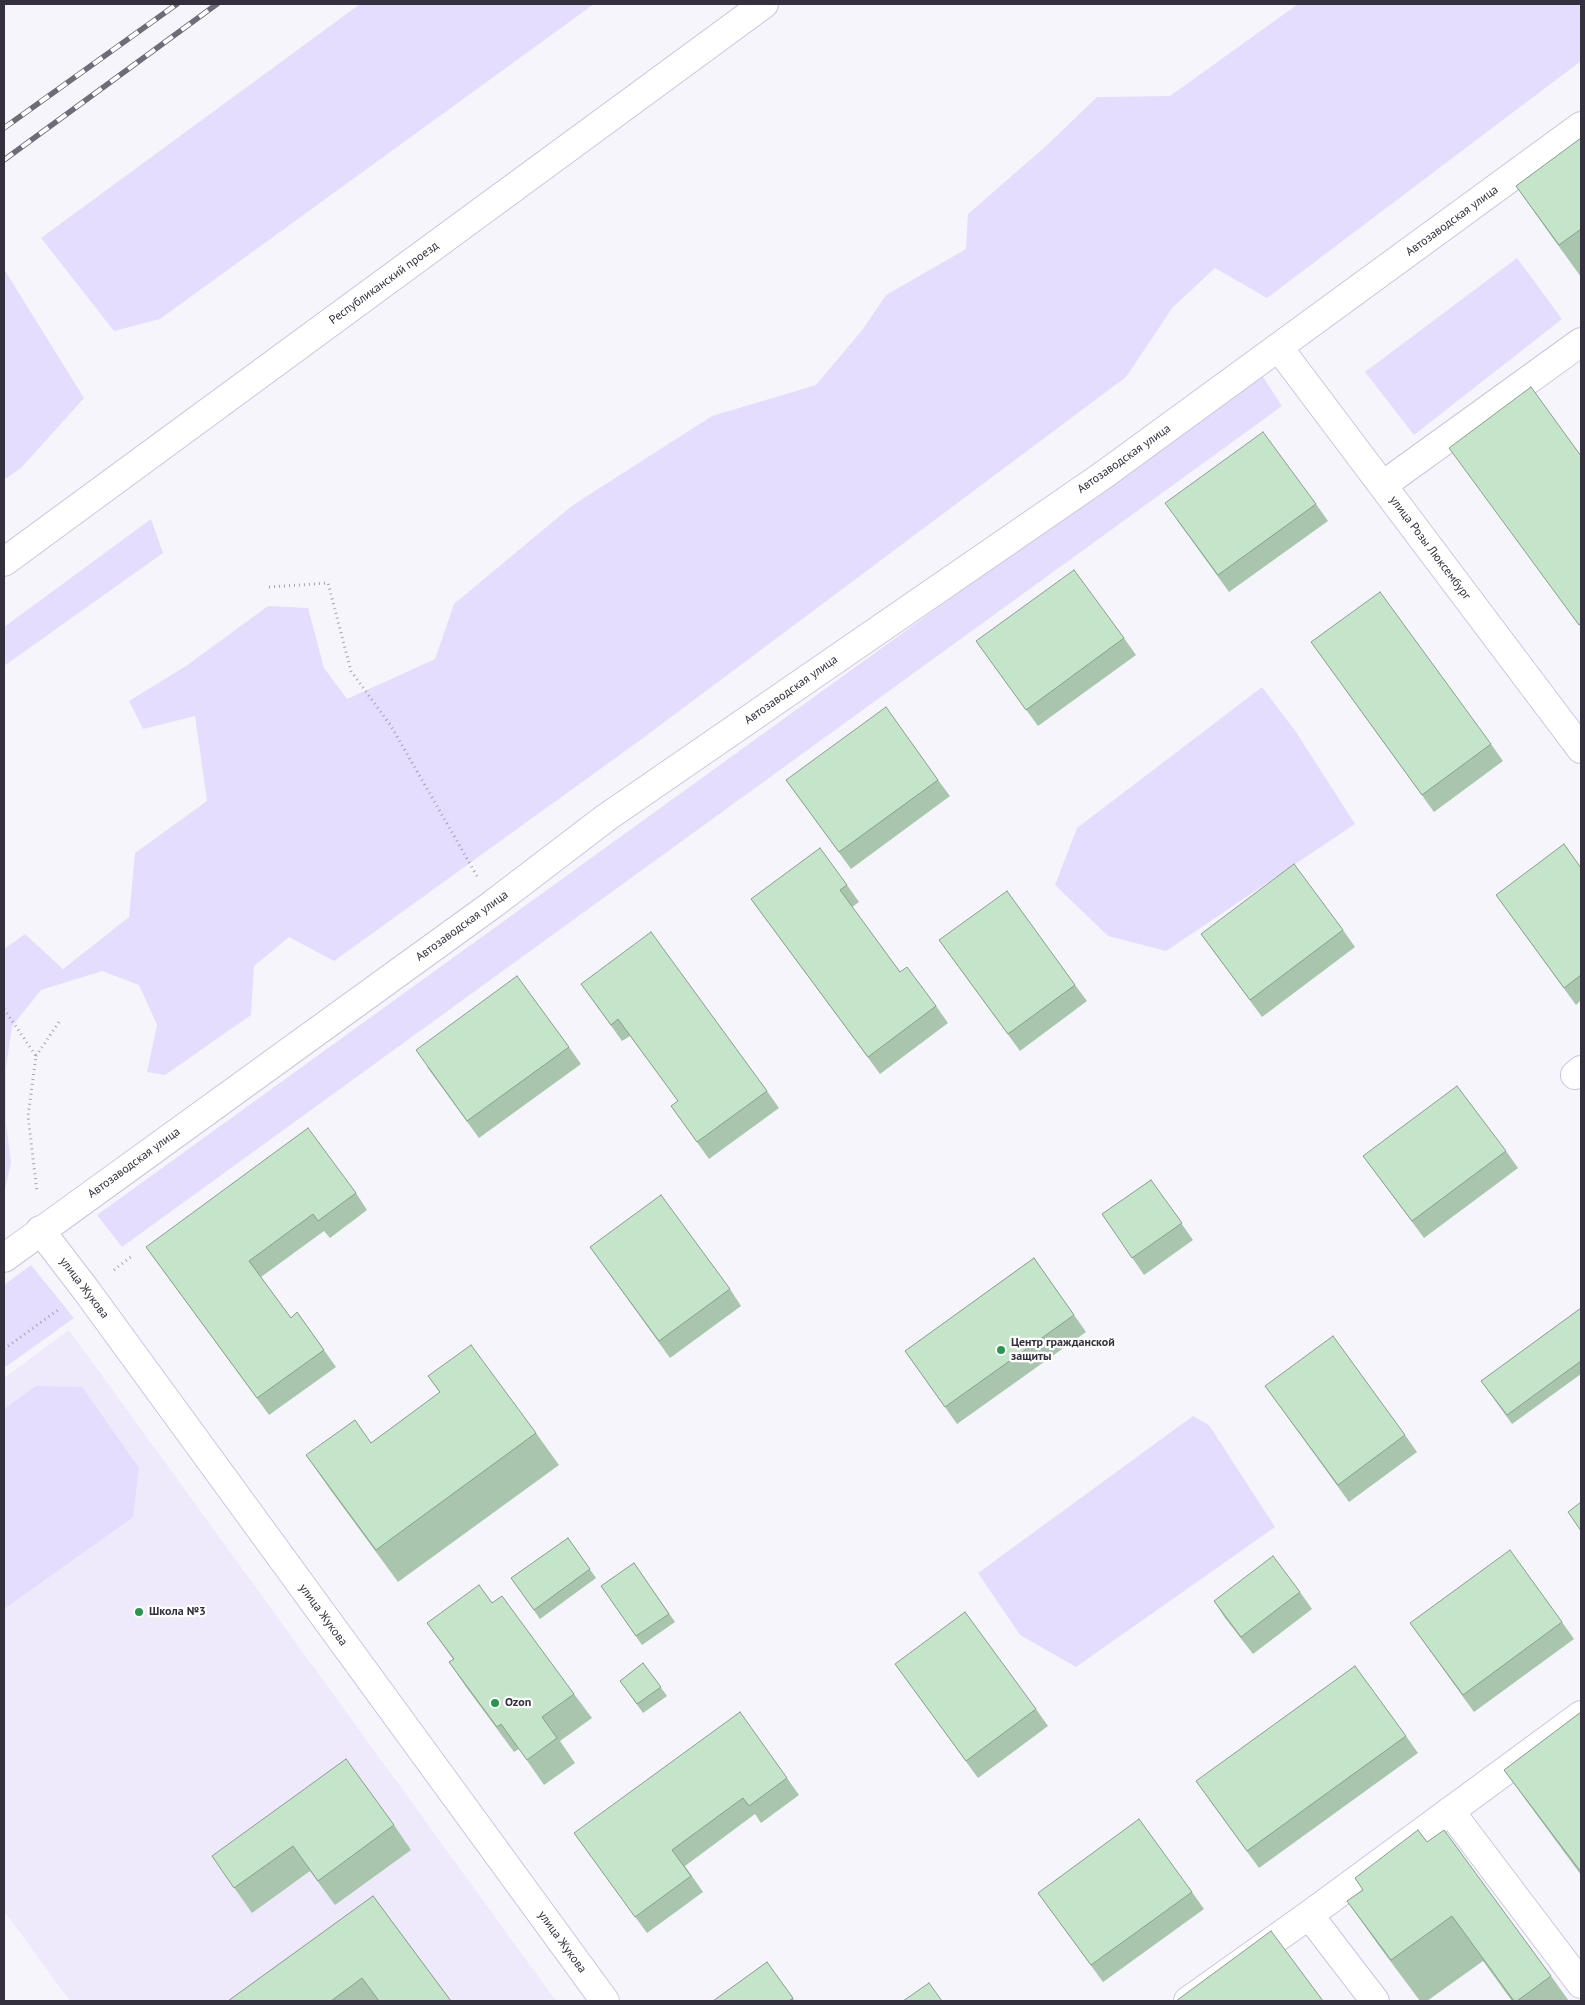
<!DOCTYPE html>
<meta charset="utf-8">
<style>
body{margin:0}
#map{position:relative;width:1585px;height:2005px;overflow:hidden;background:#f7f5fc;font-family:"PT Sans",sans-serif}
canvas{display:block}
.frame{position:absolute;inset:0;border:5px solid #34303e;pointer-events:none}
</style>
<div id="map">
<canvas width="1585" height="2005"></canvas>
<div class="frame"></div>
</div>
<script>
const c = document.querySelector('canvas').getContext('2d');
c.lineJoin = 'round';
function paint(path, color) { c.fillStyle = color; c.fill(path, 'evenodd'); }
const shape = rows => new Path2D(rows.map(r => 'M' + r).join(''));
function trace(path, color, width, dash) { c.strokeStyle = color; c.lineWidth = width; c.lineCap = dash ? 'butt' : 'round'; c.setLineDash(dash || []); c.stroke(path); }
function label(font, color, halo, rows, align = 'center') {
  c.font = font + ' "PT Sans",sans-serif'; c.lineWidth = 4.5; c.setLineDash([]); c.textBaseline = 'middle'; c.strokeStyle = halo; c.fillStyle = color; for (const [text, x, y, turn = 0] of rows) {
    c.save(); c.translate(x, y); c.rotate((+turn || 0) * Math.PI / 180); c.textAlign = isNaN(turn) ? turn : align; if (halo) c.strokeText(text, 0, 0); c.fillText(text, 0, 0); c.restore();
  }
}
const built = shape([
 [69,1330,556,2001,70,2001,4,1911,4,1378]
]);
const green = shape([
 [360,4,594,4,160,319,114,331,41,238],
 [1298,4,1581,4,1581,61,1267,298,1215,268,1173,307,1126,377,639,741,334,961,289,937,254,966,251,1015,165,1075,147,1072,157,1025,139,985,102,971,41,990,12,1026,6,1068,6,1123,11,1163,4,1194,4,949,25,934,63,969,129,917,135,853,207,801,195,716,143,729,129,701,186,666,268,606,308,608,324,668,347,699,435,659,454,604,573,505,712,416,816,385,863,329,886,295,966,249,968,214,1046,146,1097,97,1170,96],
 [1517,258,1562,319,1414,435,1365,372],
 [4,269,84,398,21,468,4,480],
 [1261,374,1282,406,122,1247,97,1215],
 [151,519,163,553,4,666,4,627],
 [1262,687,1296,732,1355,824,1166,951,1108,936,1055,885,1077,828],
 [31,1265,74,1318,4,1368,4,1285],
 [36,1386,82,1387,139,1468,133,1517,4,1609,4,1409],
 [1193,1416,1209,1425,1275,1527,1076,1667,1020,1635,978,1573]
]);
const path = shape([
 [269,587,328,583,351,671,391,726,477,876],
 [4,1009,36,1056,28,1116,37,1192],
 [36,1056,61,1019],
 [114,1270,132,1256],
 [4,1349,58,1310]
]);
const minor = shape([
 [1279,348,1581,749],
 [1383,485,1581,342],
 [1575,1075,1581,1070],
 [40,1230,86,1290,605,2001],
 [4,1258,493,904,607,817,1102,476,1581,126],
 [1450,1811,1581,1984],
 [1309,1915,1375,2001],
 [1188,2001,1309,1915,1581,1715]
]);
const major = shape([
 [4,562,764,4]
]);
const rail = shape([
 [4,128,177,4],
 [4,160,217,4]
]);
const wall = shape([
 [1581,138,1581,277,1547,230,1516,186],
 [1316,504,1328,521,1229,592,1177,520],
 [1124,638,1136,655,1038,726,976,641],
 [1311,642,1491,744,1503,761,1434,812],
 [786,780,938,780,950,796,851,869],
 [1581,868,1581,1000,1576,1005,1496,895],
 [847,885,859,902,852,907,900,972,936,1006,948,1023,880,1074,751,899],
 [1343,930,1355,947,1262,1017,1201,934],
 [939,940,1075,985,1087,1001,1020,1051],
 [581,984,767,1091,779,1108,709,1159,671,1106,678,1101,630,1036,622,1041],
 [569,1047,581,1064,479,1138,427,1067],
 [1506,1151,1518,1168,1424,1238,1363,1156],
 [1151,1180,1193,1240,1144,1275,1102,1214],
 [356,1193,367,1210,330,1238,324,1231,261,1277,291,1318,297,1312,336,1367,269,1415,146,1247],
 [590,1247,730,1289,741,1306,670,1358],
 [1034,1258,1086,1332,957,1424,905,1351],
 [1581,1308,1581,1374,1512,1424,1481,1381],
 [428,1376,536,1433,559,1465,398,1582,329,1488,306,1455,371,1443,440,1393],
 [1265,1386,1405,1435,1417,1452,1349,1502],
 [568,1538,596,1578,540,1619,511,1578],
 [634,1563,675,1622,642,1645,601,1586],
 [1300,1592,1312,1609,1253,1654,1225,1618,1214,1601],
 [492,1603,574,1694,592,1718,560,1741,575,1763,544,1785,519,1749,514,1752,466,1687,449,1662,453,1659,427,1623],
 [1562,1622,1574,1639,1474,1712,1410,1623],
 [643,1663,667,1696,643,1713,620,1681],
 [895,1664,1036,1709,1048,1726,978,1778],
 [1581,1712,1581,1875,1536,1814,1504,1770],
 [1406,1736,1418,1753,1259,1868,1208,1798],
 [787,1778,799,1795,761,1823,755,1814,685,1866,703,1892,647,1933,574,1833],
 [394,1825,411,1850,335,1905,310,1871,252,1913,212,1856],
 [1427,1842,1551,1976,1569,2001,1512,2001,1483,1961,1427,2001,1420,2001,1379,1946,1347,1901],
 [1192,1892,1204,1909,1103,1982,1038,1893],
 [373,1896,451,2001,228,2001],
 [767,1962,795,2001,713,2001]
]);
const building = shape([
 [1581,138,1581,229,1559,245,1516,186,1581,138],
 [1531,387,1581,456,1581,624,1579,625,1449,448,1531,387],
 [1263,432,1316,504,1218,575,1165,503,1263,432],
 [1074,570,1124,638,1026,710,976,641,1074,570],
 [1380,592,1491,744,1422,795,1311,642,1380,592],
 [886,707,938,780,839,852,786,780,886,707],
 [1564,844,1581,868,1581,975,1564,988,1496,895,1564,844],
 [820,848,847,885,840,890,900,972,907,967,936,1006,868,1057,751,899,820,848],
 [1294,864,1343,930,1250,1000,1201,934,1294,864],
 [1007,891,1075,985,1008,1034,939,940,1007,891],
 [651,932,767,1091,697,1142,671,1106,678,1101,618,1019,611,1025,581,984,651,932],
 [517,976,569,1047,467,1121,416,1050,517,976],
 [1457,1086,1506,1151,1412,1221,1363,1156,1457,1086],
 [308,1128,356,1193,318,1221,313,1214,249,1261,291,1318,297,1312,324,1350,257,1398,146,1247,308,1128],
 [1151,1180,1182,1223,1132,1258,1102,1214,1151,1180],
 [661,1195,730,1289,659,1341,590,1247,661,1195],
 [1034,1258,1074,1315,945,1407,905,1351,1034,1258],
 [1581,1308,1581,1361,1507,1415,1481,1381,1581,1308],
 [1333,1336,1405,1435,1338,1485,1265,1386,1333,1336],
 [471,1345,536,1433,376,1550,306,1455,355,1420,371,1443,440,1392,428,1376,471,1345],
 [1581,1502,1581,1531,1568,1512,1581,1502],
 [568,1538,590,1569,534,1610,511,1578,568,1538],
 [1510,1550,1562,1622,1463,1695,1410,1623,1510,1550],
 [1273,1556,1300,1592,1241,1637,1214,1601,1273,1556],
 [634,1563,669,1614,636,1636,601,1586,634,1563],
 [479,1585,492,1603,502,1596,574,1694,542,1717,557,1738,527,1760,501,1724,497,1727,449,1662,454,1659,427,1623,479,1585],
 [965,1612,1036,1709,966,1761,895,1664,965,1612],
 [643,1663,661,1687,637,1704,620,1681,643,1663],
 [1355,1666,1406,1736,1247,1851,1196,1781,1355,1666],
 [740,1712,787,1778,749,1806,743,1798,672,1850,691,1876,635,1917,574,1833,740,1712],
 [1581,1712,1581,1872,1504,1770,1581,1712],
 [346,1759,394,1825,318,1881,293,1846,234,1888,212,1856,346,1759],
 [1139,1819,1192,1892,1091,1965,1038,1893,1139,1819],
 [1418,1830,1427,1842,1444,1830,1551,1976,1517,2001,1514,2001,1452,1916,1391,1960,1347,1901,1363,1890,1355,1878,1418,1830],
 [373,1896,451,2001,379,2001,362,1978,331,2001,228,2001,373,1896],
 [1271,1931,1323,2001,1176,2001,1271,1931],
 [767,1962,793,1998,789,2001,713,2001,767,1962],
 [929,1983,942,2001,903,2001,929,1983]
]);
const markers = [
 [1001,1350,5,"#29964f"],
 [139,1612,5,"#29964f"],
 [495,1703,5,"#29964f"]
];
const streetNames = [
 ["Автозаводская улица",1452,221,-36],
 ["Республиканский проезд",384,283,-36],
 ["Автозаводская улица",1124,459,-35],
 ["улица Розы Люксембург",1430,548,53],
 ["Автозаводская улица",791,690,-35],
 ["Автозаводская улица",462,926,-36],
 ["Автозаводская улица",134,1163,-36],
 ["улица Жукова",84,1288,53],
 ["улица Жукова",323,1615,54],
 ["улица Жукова",562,1942,54]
];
const poiNames = [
 ["Центр гражданской",1011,1343],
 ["защиты",1011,1357],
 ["Школа №3",149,1612],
 ["Ozon",505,1703]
];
paint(built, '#eeeafc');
paint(green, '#e4ddfe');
trace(minor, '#cbc3e6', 30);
trace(major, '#cbc3e6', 30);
trace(path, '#a6a3ad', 3, [1, 4]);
trace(minor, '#fff', 28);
trace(major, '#fff', 28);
trace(rail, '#6f6c78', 5.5);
trace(rail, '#fff', 4, [11]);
paint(wall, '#a9c5ae');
paint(building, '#c4e5ca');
trace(building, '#89a08d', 1);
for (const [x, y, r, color] of markers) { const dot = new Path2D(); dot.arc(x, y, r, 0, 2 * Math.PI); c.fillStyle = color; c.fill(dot); trace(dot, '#fff', 2); }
label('12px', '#34303e', '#fff', streetNames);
label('bold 12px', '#34303e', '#fff', poiNames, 'left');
</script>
